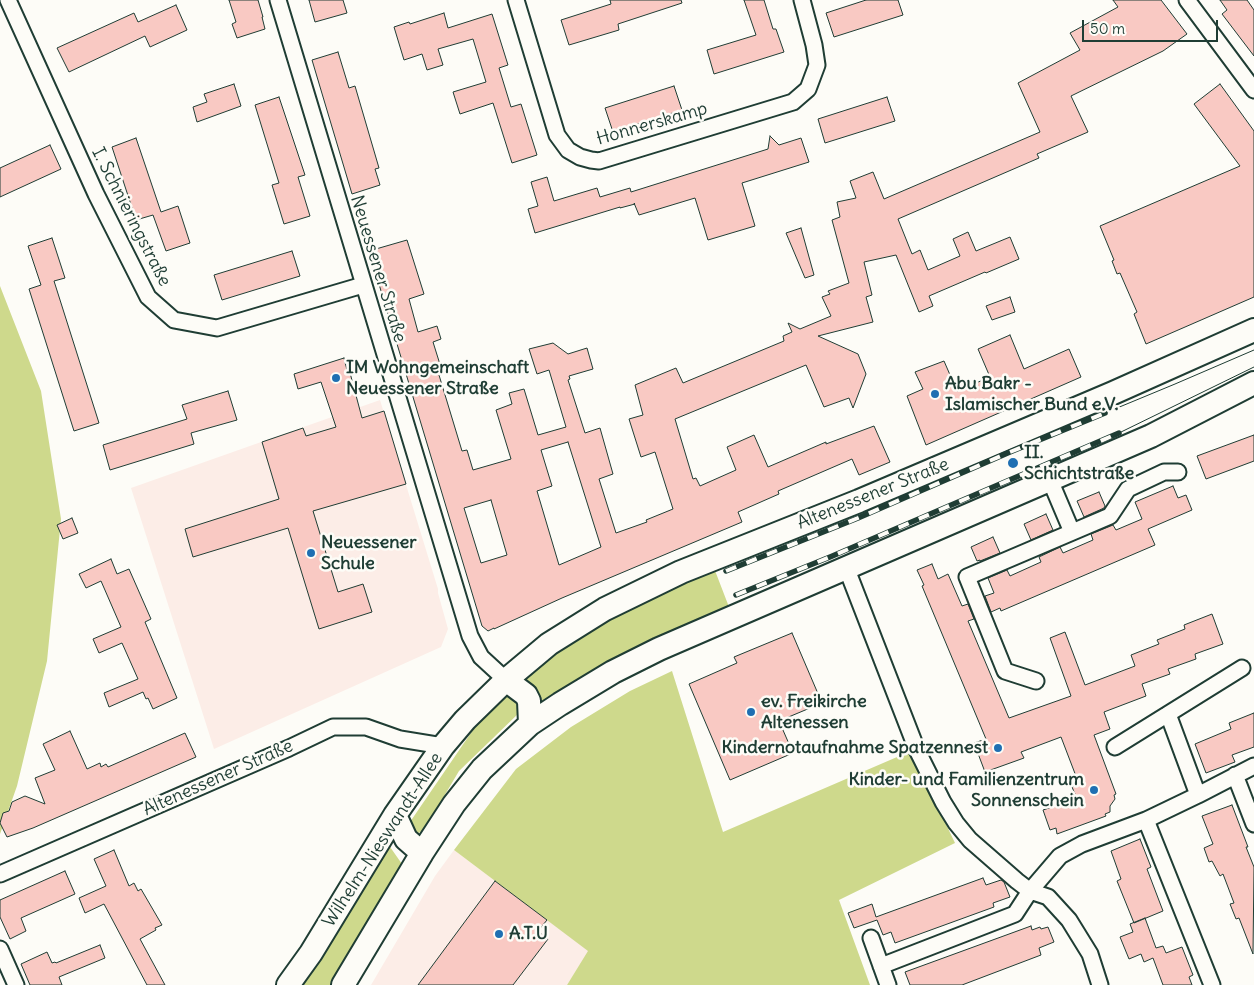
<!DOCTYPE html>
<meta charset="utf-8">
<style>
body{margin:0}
#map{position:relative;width:1254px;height:985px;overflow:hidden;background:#fdfcf7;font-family:Delius,sans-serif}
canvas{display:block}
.scale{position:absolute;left:1082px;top:20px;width:136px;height:22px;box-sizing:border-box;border:2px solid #1f3d34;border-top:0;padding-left:6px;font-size:15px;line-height:18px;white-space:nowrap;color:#1f3d34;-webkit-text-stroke:4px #fdfcf7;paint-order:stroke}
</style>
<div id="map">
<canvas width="1254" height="985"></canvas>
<div class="scale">50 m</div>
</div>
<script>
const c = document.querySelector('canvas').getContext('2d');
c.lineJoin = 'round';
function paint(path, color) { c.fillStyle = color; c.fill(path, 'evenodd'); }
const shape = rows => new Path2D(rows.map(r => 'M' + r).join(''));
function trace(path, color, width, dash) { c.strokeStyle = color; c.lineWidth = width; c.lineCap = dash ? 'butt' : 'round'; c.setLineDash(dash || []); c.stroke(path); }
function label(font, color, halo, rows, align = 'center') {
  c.font = font + ' Delius,sans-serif'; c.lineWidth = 5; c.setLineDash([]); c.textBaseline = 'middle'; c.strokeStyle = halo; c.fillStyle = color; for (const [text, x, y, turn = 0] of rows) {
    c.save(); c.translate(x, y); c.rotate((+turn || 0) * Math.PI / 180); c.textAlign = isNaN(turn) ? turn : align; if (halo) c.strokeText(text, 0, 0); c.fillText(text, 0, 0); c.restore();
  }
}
const built = shape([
 [380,400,438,589,438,593,448,629,441,647,214,749,131,488],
 [454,850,589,951,567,985,371,985,435,876]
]);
const green = shape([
 [0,286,41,391,61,519,47,661,17,786,0,834],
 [714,568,729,607,544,704,536,688,524,677,559,650,610,617],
 [672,671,723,832,911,751,955,843,839,900,870,985,567,985,588,951,454,850,516,769,571,727,630,691],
 [511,694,519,702,519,713,459,771,424,830,415,835,410,822,477,724,502,697],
 [388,844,402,864,349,956,331,985,301,985]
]);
const building = shape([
 [229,0,258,0,263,17,262,17,265,29,237,38,232,24,236,22,229,0],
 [309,0,343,0,347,13,315,22,309,0],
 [610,0,681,0,682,3,618,24,619,30,569,45,561,20,611,4,610,0],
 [744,0,764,0,773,29,776,29,784,52,714,74,707,50,756,35,744,0],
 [866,0,898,0,903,15,834,37,826,13,866,0],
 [1113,0,1161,0,1187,34,1163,51,1071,96,1088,132,1037,154,1039,158,898,219,912,254,920,250,928,270,960,256,953,239,968,232,976,251,1010,237,1019,259,986,273,985,272,929,296,933,306,919,312,896,255,864,262,872,295,866,297,873,322,818,336,858,354,866,374,853,408,849,398,824,407,806,365,675,419,693,479,696,478,700,486,736,470,727,447,754,435,768,467,826,442,826,444,874,426,890,462,859,475,852,459,778,491,779,494,738,512,742,522,562,598,494,629,494,628,488,631,482,626,369,251,407,240,424,294,409,299,418,332,437,326,441,339,433,342,443,374,439,375,462,451,467,450,473,470,511,459,496,410,512,404,509,393,524,389,538,435,566,427,549,370,537,374,529,349,553,343,568,354,587,348,593,369,569,376,570,379,568,380,585,433,600,428,613,474,599,479,616,533,647,522,646,520,673,509,655,452,641,457,629,419,643,415,635,385,676,368,683,383,784,341,783,336,792,332,788,323,800,329,831,316,822,297,830,294,828,291,849,283,832,220,840,217,837,202,856,198,850,181,873,172,884,199,1040,132,1018,83,1080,50,1070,33,1118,7,1113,0],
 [568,442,601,547,559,565,537,491,552,486,541,450,568,442],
 [491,500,507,555,481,563,464,508,491,500],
 [1220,0,1247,0,1254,10,1254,56,1222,14,1227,10,1220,0],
 [176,5,187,30,150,47,145,36,69,72,57,48,134,13,138,22,176,5],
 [444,13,448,28,492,14,508,65,499,68,511,107,521,104,537,155,512,163,493,103,460,114,453,92,486,82,473,39,438,49,443,65,427,70,422,54,404,60,394,27,409,22,410,24,444,13],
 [338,52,349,88,355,86,379,168,375,169,380,185,352,194,312,60,338,52],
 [234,84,241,106,197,122,193,107,207,102,204,94,234,84],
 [1220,84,1254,131,1254,297,1146,344,1134,314,1137,312,1120,273,1117,274,1112,261,1114,260,1100,226,1240,166,1194,104,1220,84],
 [674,86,682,110,613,132,605,108,674,86],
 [279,97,305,175,298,177,310,216,284,224,272,185,279,183,255,105,279,97],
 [887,97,895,121,825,143,818,119,887,97],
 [770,136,779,145,801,138,809,162,742,183,755,226,708,240,695,198,639,215,634,203,635,204,620,208,620,207,535,233,528,209,538,206,531,182,547,177,554,201,597,188,600,197,630,188,631,192,768,149,770,136],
 [136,138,161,212,178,206,190,243,166,251,153,215,136,220,112,147,136,138],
 [50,145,61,169,0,197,0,168,50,145],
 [801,228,814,275,805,278,786,233,801,228],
 [52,238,65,278,54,281,99,423,74,431,29,289,41,285,28,246,52,238],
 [292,251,300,276,222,300,214,275,292,251],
 [1010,297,1015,312,992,320,986,306,1010,297],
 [1010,335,1024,369,1069,349,1081,377,926,445,907,396,923,389,915,372,944,361,957,391,990,377,978,349,1010,335],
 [344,358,347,370,349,369,362,418,384,411,406,484,313,511,338,592,363,584,372,612,319,629,288,528,193,557,185,529,279,499,262,442,303,428,306,436,336,427,321,382,298,389,294,374,344,358],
 [228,391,237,420,191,433,194,444,110,470,103,445,187,419,182,405,228,391],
 [1254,435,1254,461,1206,479,1197,456,1254,435],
 [1173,486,1178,498,1186,495,1192,510,1148,529,1155,545,1001,611,1000,608,991,612,985,596,994,593,988,578,1007,570,1010,576,1041,562,1039,557,1060,547,1063,553,1093,540,1091,534,1113,525,1116,530,1142,519,1135,502,1173,486],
 [1099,492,1105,506,1104,508,1084,517,1077,501,1099,492],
 [1046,514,1053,530,1031,540,1024,524,1046,514],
 [72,518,78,533,63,539,57,525,72,518],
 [993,537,1000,553,980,561,980,560,977,561,971,547,993,537],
 [111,559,117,574,129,569,151,619,145,622,177,698,153,709,148,698,146,699,143,692,109,707,104,693,138,679,122,643,99,653,93,639,121,627,101,581,86,588,79,574,111,559],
 [932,564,938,579,948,574,962,606,968,604,974,619,968,621,1009,718,1071,696,1050,638,1065,632,1085,685,1135,666,1131,655,1159,644,1157,640,1185,629,1184,625,1212,614,1223,644,1195,654,1196,659,1168,669,1170,674,1142,684,1146,696,1104,712,1110,729,1094,735,1116,794,1114,795,1115,799,1110,806,1110,812,1105,814,1106,816,1057,834,1056,828,1050,830,1043,810,1061,804,1060,800,1075,794,1072,787,1079,784,1061,737,1021,752,1024,758,985,772,974,743,986,739,922,586,924,585,917,570,932,564],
 [792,633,822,703,779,721,793,753,730,780,689,684,737,663,734,657,792,633],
 [1254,713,1254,747,1232,755,1235,762,1206,773,1195,744,1231,729,1229,723,1254,713],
 [70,731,87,769,100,763,101,767,106,764,108,767,185,733,196,757,33,828,7,837,0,823,3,813,9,811,12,802,25,796,45,804,35,778,55,770,43,744,70,731],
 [1232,805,1248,847,1246,847,1254,867,1253,954,1239,918,1236,919,1230,904,1234,903,1223,874,1220,876,1212,861,1209,862,1204,848,1213,844,1202,816,1232,805],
 [1140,839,1151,867,1147,869,1163,911,1134,923,1117,881,1121,879,1111,851,1140,839],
 [114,850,129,886,134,883,138,891,141,889,162,925,155,928,156,930,140,939,165,985,147,985,104,904,85,913,79,898,106,886,94,859,114,850],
 [65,871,75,894,21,918,26,931,10,939,0,917,0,900,65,871],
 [983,878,986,885,1001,880,1004,882,1010,897,993,903,994,907,895,943,891,932,883,935,877,920,854,928,848,913,872,904,876,917,983,878],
 [495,881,547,920,538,931,548,939,513,985,418,985,495,881],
 [1145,918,1156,948,1163,946,1166,953,1182,947,1193,975,1189,977,1192,985,1163,985,1153,958,1144,962,1141,954,1129,959,1120,937,1133,932,1130,924,1145,918],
 [1031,926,1032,930,1040,927,1041,929,1048,927,1054,942,1039,948,1041,955,962,985,910,985,905,972,1031,926],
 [100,945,105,958,59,977,62,985,30,985,21,964,47,952,52,963,55,962,56,963,100,945]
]);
const street = shape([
 [8,0,96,194,148,297,174,320,217,328,363,285],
 [278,0,470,636,481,657,506,680],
 [516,0,557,135,568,150,580,157,591,160,599,161,793,102,808,89,817,65,814,45,802,0],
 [1187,0,1254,90],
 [1050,480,1072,532],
 [846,567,917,750,943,802,956,823,970,840,1017,881,1030,891,1048,897,1069,920,1090,954,1100,985],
 [1036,681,1005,671,967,577,1110,516,1128,489,1164,472,1178,472],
 [1168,714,1198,795],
 [1115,747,1242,668],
 [1235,775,1254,824],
 [1146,820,1212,985],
 [0,874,289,748,333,727,366,727,400,739,443,746],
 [871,938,888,985],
 [0,949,16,985],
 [881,966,1015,914,1030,891,1060,856,1082,844,1146,820,1198,795,1254,766]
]);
const secondary = shape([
 [506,680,526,695,529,701,530,724],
 [395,815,406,839,422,853],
 [288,985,311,953,395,815,443,746,465,720,506,680,549,644,605,609,681,572,859,501,1113,393,1254,330],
 [343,985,422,853,454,804,482,769,530,724,560,704,613,672,659,649,1151,436,1254,383]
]);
const tram = shape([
 [1105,413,1175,384,1254,350],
 [1119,433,1254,367]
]);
const rail = shape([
 [726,571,858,518,1010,452,1105,413],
 [736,595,830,557,1119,433]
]);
const markers = [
 [336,378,5,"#1f6fb2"],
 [935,394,5,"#1f6fb2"],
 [1013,463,6,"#1f6fb2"],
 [311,553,5,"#1f6fb2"],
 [751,712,5,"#1f6fb2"],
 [998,748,5,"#1f6fb2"],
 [1094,790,5,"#1f6fb2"],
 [499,934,5,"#1f6fb2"]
];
const streetNames = [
 ["Honnerskamp",652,124,-16],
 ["I. Schnieringstraße",131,217,63],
 ["Neuessener Straße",378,269,73],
 ["Altenessener Straße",873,494,-22],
 ["Altenessener Straße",218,778,-24],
 ["Wilhelm-Nieswandt-Allee",383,840,-57]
];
const poiNames = [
 ["IM Wohngemeinschaft",346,368],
 ["Neuessener Straße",346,389],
 ["Abu Bakr -",945,384],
 ["Islamischer Bund e.V.",945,405],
 ["II.",1024,453],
 ["Schichtstraße",1024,474],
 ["Neuessener",321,543],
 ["Schule",321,564],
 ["ev. Freikirche",761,702],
 ["Altenessen",761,723],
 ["Kindernotaufnahme Spatzennest",988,748,"right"],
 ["Kinder- und Familienzentrum",1084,780,"right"],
 ["Sonnenschein",1084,801,"right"],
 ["A.T.U",509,934]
];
paint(built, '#fcede7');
paint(green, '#ced98c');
paint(building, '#f9c9c3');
trace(building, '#1f3d34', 1);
trace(street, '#1f3d34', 19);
trace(secondary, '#1f3d34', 26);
trace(street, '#fdfcf7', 15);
trace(secondary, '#fdfcf7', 22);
trace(tram, '#1f3d34', 1);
trace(rail, '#1f3d34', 5.5);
trace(rail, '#fdfcf7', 4, [11]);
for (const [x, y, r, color] of markers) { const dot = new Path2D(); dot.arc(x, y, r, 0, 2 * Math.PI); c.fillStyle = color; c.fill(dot); trace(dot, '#fdfcf7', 2); }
label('18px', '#1f3d34', '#fdfcf7', streetNames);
label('bold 18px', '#1f3d34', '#fdfcf7', poiNames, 'left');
</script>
